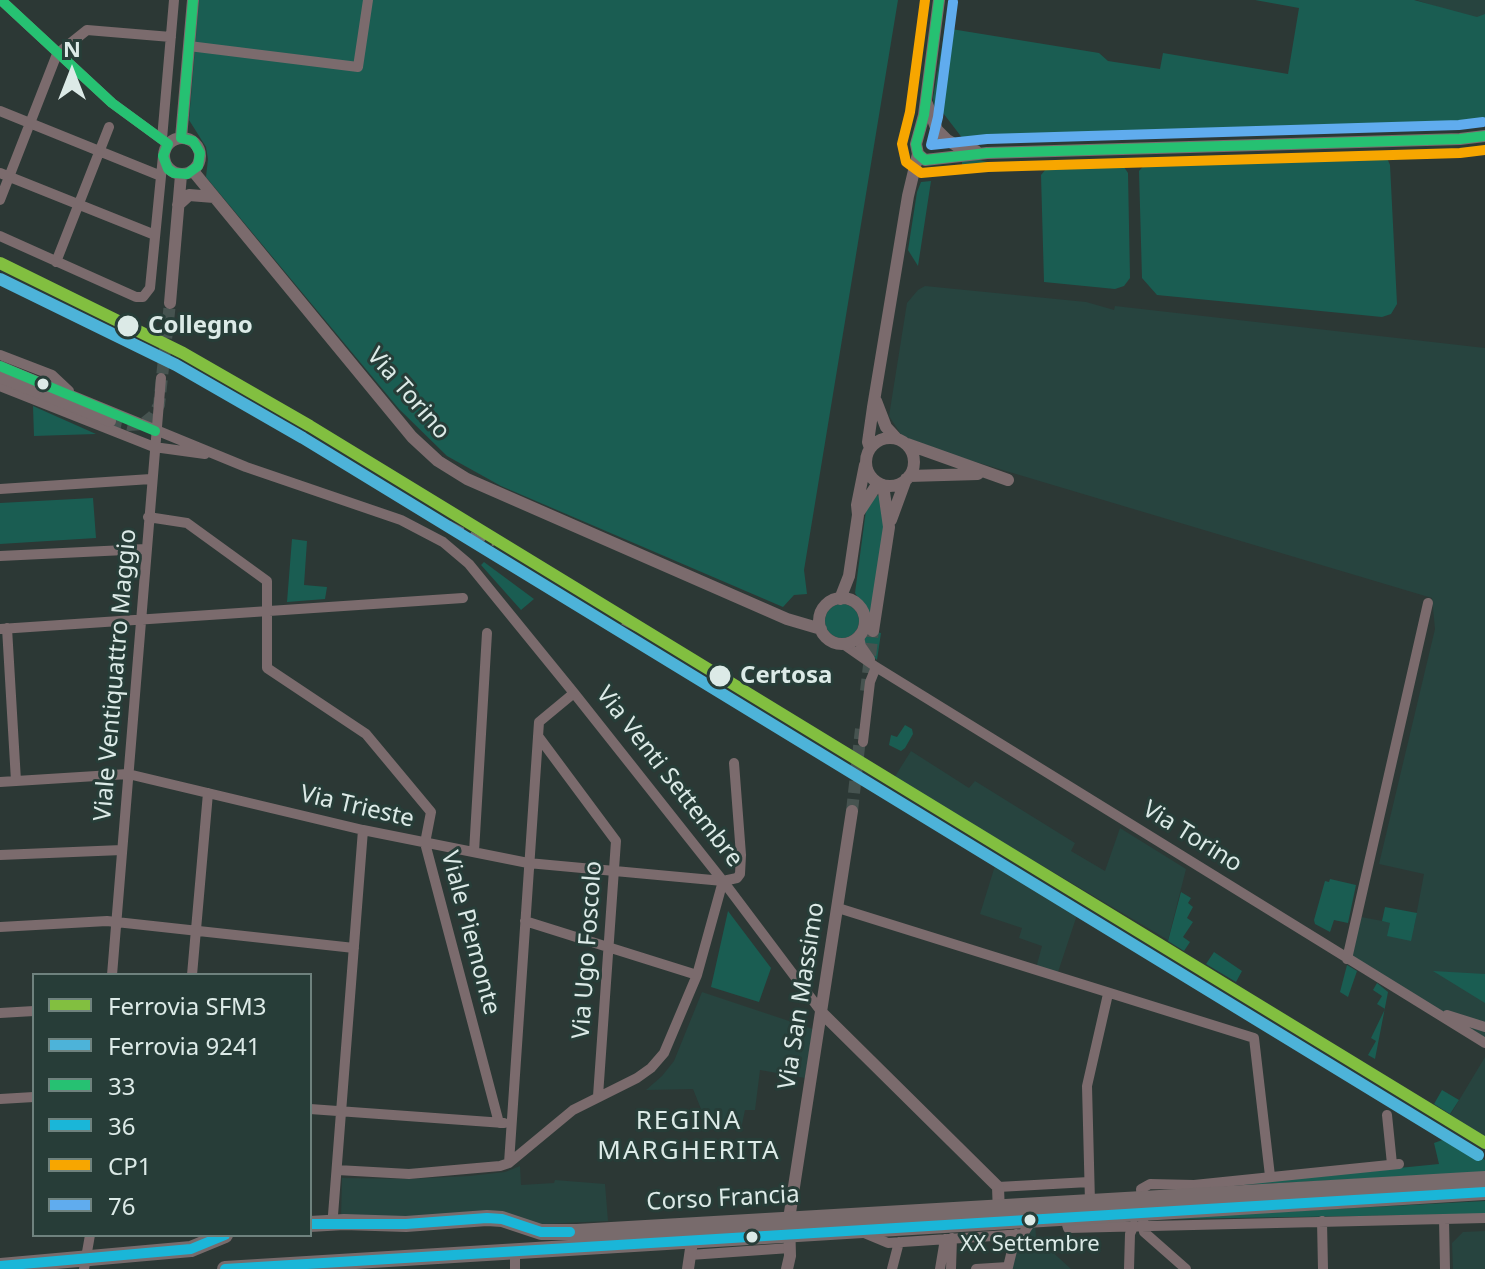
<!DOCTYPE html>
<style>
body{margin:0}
#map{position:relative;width:1485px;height:1269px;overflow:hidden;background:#2c3835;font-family:"Noto Sans",sans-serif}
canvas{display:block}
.legend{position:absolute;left:32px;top:973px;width:280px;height:264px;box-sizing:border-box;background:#273d38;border:2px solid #6f827e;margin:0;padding:10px 14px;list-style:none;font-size:24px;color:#dceae7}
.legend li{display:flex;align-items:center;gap:16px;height:40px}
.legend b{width:40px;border:2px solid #6f827e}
.north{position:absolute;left:32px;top:32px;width:80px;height:80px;-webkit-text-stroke:6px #273d38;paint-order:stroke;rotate:0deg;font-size:22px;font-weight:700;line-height:32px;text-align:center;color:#dceae7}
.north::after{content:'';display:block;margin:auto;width:28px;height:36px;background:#dceae7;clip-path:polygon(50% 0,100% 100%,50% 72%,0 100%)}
</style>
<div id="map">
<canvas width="1485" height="1269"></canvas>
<ul class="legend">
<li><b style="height:10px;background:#82bf40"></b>Ferrovia SFM3</li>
<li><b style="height:10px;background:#4db3d9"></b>Ferrovia 9241</li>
<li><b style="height:10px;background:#26c172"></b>33</li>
<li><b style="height:10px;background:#1ab6d8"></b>36</li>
<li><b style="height:10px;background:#f7a600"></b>CP1</li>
<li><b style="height:10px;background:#60acee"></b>76</li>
</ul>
<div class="north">N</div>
</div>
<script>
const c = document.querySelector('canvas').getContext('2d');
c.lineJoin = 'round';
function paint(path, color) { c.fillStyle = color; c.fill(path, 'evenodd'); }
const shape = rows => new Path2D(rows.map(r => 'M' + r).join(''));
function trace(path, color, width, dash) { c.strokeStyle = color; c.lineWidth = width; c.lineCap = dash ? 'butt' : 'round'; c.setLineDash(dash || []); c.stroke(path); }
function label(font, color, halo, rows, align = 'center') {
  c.font = font + ' "Noto Sans",sans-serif'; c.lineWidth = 6; c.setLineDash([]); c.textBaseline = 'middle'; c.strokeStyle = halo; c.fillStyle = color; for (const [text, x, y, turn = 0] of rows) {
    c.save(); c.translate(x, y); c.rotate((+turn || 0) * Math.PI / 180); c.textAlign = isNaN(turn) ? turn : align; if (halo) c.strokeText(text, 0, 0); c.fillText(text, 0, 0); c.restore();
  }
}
const built = shape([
 [1416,0,1485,0,1485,22],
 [925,286,1086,302,1114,310,1115,306,1485,348,1485,1038,1352,956,1361,917,1414,927,1424,874,1379,864,1435,629,1432,598,949,454,902,436,889,416,907,303,918,290],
 [911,751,969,788,975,781,1075,843,1071,851,1105,871,1120,828,1186,869,1168,940,894,778],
 [998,856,1080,906,1057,975,1036,968,1042,946,1019,938,1022,928,980,914],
 [702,992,813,1029,805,1078,760,1070,755,1110,745,1110,741,1129,709,1129,693,1089,646,1090,662,1076,674,1061],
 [1485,1057,1485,1139,1449,1117],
 [520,1166,521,1185,554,1183,555,1180,605,1184,608,1221,541,1224,341,1218,342,1178,409,1179,469,1176,505,1172],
 [1022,1221,1035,1221,1036,1237,1071,1269,1009,1269],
 [1485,1231,1485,1269,1453,1269,1452,1243,1463,1232]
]);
const green = shape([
 [199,0,898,0,804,570,807,594,794,595,783,607,501,486,447,456,399,409,206,177,208,159,206,147,189,120],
 [1255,0,1414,0,1477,17,1485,14,1485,123,1466,128,984,141,963,139,940,109,935,110,933,98,945,28,1099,53,1108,61,1160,69,1163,53,1288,74,1299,8],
 [1380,154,1387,158,1390,165,1397,304,1391,314,1382,317,1157,295,1142,278,1139,171,1146,163],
 [976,159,998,165,1022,166,962,168,962,160],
 [1124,167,1128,173,1130,278,1124,286,1115,289,1044,282,1041,175,1046,169],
 [931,181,918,266,908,250,917,192,921,182],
 [33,406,96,434,34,436],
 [878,495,886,508,870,631,881,633,877,660,868,652,862,639,867,619,866,611,855,593,866,510,874,497],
 [93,498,96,538,0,544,0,503],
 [292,539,307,541,304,585,327,587,325,599,287,602],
 [484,562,534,599,521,610,481,565],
 '825 621a17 17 0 1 1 34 0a17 17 0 1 1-34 0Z',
 [905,725,912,729,913,734,905,748,901,751,889,745,891,735,897,737],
 [1330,879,1356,885,1348,923,1334,920,1330,932,1315,924,1314,920,1325,881,1329,882],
 [1181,892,1191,898,1188,903,1193,907,1187,918,1193,922,1183,937,1190,942,1184,951,1168,941],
 [1385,907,1417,913,1411,941,1387,936,1390,923,1382,921],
 [728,911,771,968,759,1002,711,987],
 [1214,952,1242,971,1236,982,1206,964],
 [1347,965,1357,971,1348,997,1340,992],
 [1433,971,1485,974,1485,1003],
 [1377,983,1388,992,1375,1059,1368,1055,1376,1041,1371,1038,1385,1009,1377,1004,1382,996,1373,990],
 [1442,1090,1459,1100,1450,1114,1434,1104],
 [1448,1138,1485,1160,1485,1172,1207,1187,1439,1164,1434,1143],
 [1485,1201,1485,1214,1167,1219,1167,1218]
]);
const tertiaryTunnel = shape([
 [110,421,129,425,143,424,153,416,159,405,170,303],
 [866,691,873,631],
 [852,811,861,729]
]);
const minor = shape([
 [1,0,112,103,168,144],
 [189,46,358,67,368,0],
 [0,111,161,176],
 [162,139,174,0],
 [0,173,155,235],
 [0,200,57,54,87,30,171,37],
 [0,236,136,297,143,297,150,288,163,156],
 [56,262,109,127],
 [0,355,52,375,69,391],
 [0,366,246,467,401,520,443,542,469,564,574,693,723,881,823,1014],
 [0,386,154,447,205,454],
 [0,489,151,479],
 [148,517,187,523,267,581,267,668,366,734,431,812,425,843,499,1123],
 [0,556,146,549],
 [7,628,16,781],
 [0,629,463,598],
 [859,637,861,646,870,659],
 [843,644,876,667,1485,1043],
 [538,736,616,841,598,1096],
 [863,742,870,682,876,667],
 [0,782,128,774,363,830,528,863,723,881,737,878,740,874,741,855,734,763],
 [474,852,487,633],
 [0,855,122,850],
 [838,908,1254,1038,1270,1176],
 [525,921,697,975],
 [0,927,107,921,354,948],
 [1347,959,1428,603],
 [112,975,161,378],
 [192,975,208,793],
 [0,1013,34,1011],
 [1447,1015,1485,1027],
 [0,1099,34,1097],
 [310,1109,504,1123],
 [1387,1115,1392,1164],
 [509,1163,539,722,574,693],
 [337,1170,409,1174,500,1166,509,1163,573,1110,637,1078,651,1068,664,1053,697,975,723,881],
 [998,1187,1089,1182],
 [1090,1202,1087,1086,1108,994],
 [1142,1203,1141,1189,1150,1184,1194,1185,1399,1164],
 [333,1215,363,830],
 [1065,1218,1068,1228,1485,1218],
 [1143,1219,1144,1232,1186,1269],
 [1444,1219,1445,1269],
 [1322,1221,1323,1269],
 [864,1233,888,1243,1023,1234,1032,1220],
 [515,1252,515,1269],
 [690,1255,790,1248],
 [84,1269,90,1235],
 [892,1269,899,1242],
 [940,1269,945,1239],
 [951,1269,952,1238],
 [976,1269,1008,1267,1016,1234],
 [1129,1269,1130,1234,1134,1225]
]);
const tertiary = shape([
 [939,0,924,115,916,144,918,154,925,160,987,153,1460,139,1485,136],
 [927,104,937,130,947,140,961,148,976,151],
 '164 156a18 18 0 1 1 36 0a18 18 0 1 1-36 0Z',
 [181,138,193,0],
 [193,171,412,437,438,461,467,479,787,619,821,629],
 [178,205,189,195,214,197],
 [170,303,181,175],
 [0,377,110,421],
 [876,401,886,427,897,439],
 '866 462a24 24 0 1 1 48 0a24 24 0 1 1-48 0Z',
 [907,444,1008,480],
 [870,448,868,442,873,407,908,196,918,154],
 [909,476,978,474],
 [859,512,878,483],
 [891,520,906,479],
 '819 621a23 23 0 1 1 46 0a23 23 0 1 1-46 0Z',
 [840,599,849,576,858,515,857,505,865,465],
 [873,631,889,527,883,485],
 [823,1014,998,1187,999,1214],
 [688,1269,693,1235],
 [787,1269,790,1256,789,1219,852,811]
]);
const primary = shape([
 [310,1224,344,1222,406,1224,487,1218,502,1219,541,1232,577,1232,1485,1179],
 [0,1266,191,1249,225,1235],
 [225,1269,1485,1192]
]);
const rail = shape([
 [428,511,494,545],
 [622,623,681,653]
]);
const bus1 = shape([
 [1,0,112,103,168,144],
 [939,0,924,115,916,144,918,154,925,160,987,153,1460,139,1485,136],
 [181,138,193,0],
 [168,144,163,156,168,169,174,173,187,174,198,166,200,153,193,141,181,138],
 [0,366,155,431]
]);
const bus2 = shape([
 [310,1224,406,1224,487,1218,502,1219,541,1232,570,1232],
 [0,1266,191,1249,225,1235],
 [225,1269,1485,1192]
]);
const bus3 = shape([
 [925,0,910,112,902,144,906,162,921,173,988,167,1460,153,1485,150]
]);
const bus4 = shape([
 [953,2,938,117,931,145,987,139,1459,125,1483,122]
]);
const rail1 = shape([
 [0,263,183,353,310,426,1485,1143]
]);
const rail2 = shape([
 [0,279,176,365,303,438,1478,1155]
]);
const markers = [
 [128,326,12,"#dceae7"],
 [43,384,7,"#dceae7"],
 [720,676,12,"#dceae7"],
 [1030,1220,7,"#dceae7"],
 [752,1237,7,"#dceae7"]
];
const busNames = [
 ["XX Settembre",1030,1245]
];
const stopNames = [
 ["Collegno",148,326],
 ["Certosa",740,676]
];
const streetNames = [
 ["Via Torino",408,394,49],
 ["Viale Ventiquattro Maggio",116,675,-85],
 ["Via Venti Settembre",669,777,52],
 ["Via Trieste",357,807,13],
 ["Via Torino",1192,837,32],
 ["Viale Piemonte",470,933,75],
 ["Via Ugo Foscolo",588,950,-86],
 ["Via San Massimo",802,996,-81],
 ["Corso Francia",723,1199,-3]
];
const neighbourhoodNames = [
 ["REGINA",689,1122],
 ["MARGHERITA",689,1152]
];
paint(built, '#27443f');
paint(green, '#1a5d52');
trace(tertiaryTunnel, '#465350', 12, [12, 6]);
trace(minor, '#7b6b6d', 10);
trace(tertiary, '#7b6b6d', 12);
trace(primary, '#786b6c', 16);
trace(rail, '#706e6c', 3, [16, 8]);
trace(bus1, '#26c172', 10);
trace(bus2, '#1ab6d8', 10);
trace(bus3, '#f7a600', 10);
trace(bus4, '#60acee', 10);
trace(rail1, '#82bf40', 12);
trace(rail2, '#4db3d9', 12);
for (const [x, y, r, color] of markers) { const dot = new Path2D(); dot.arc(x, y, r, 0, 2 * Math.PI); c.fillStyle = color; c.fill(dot); trace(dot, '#273d38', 3); }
label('22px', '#dceae7', '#273d38', busNames);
label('bold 24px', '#dceae7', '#273d38', stopNames, 'left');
label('24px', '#dceae7', '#273d38', streetNames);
c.letterSpacing = '2px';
label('26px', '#dceae7', '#273d38', neighbourhoodNames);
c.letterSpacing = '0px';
</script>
